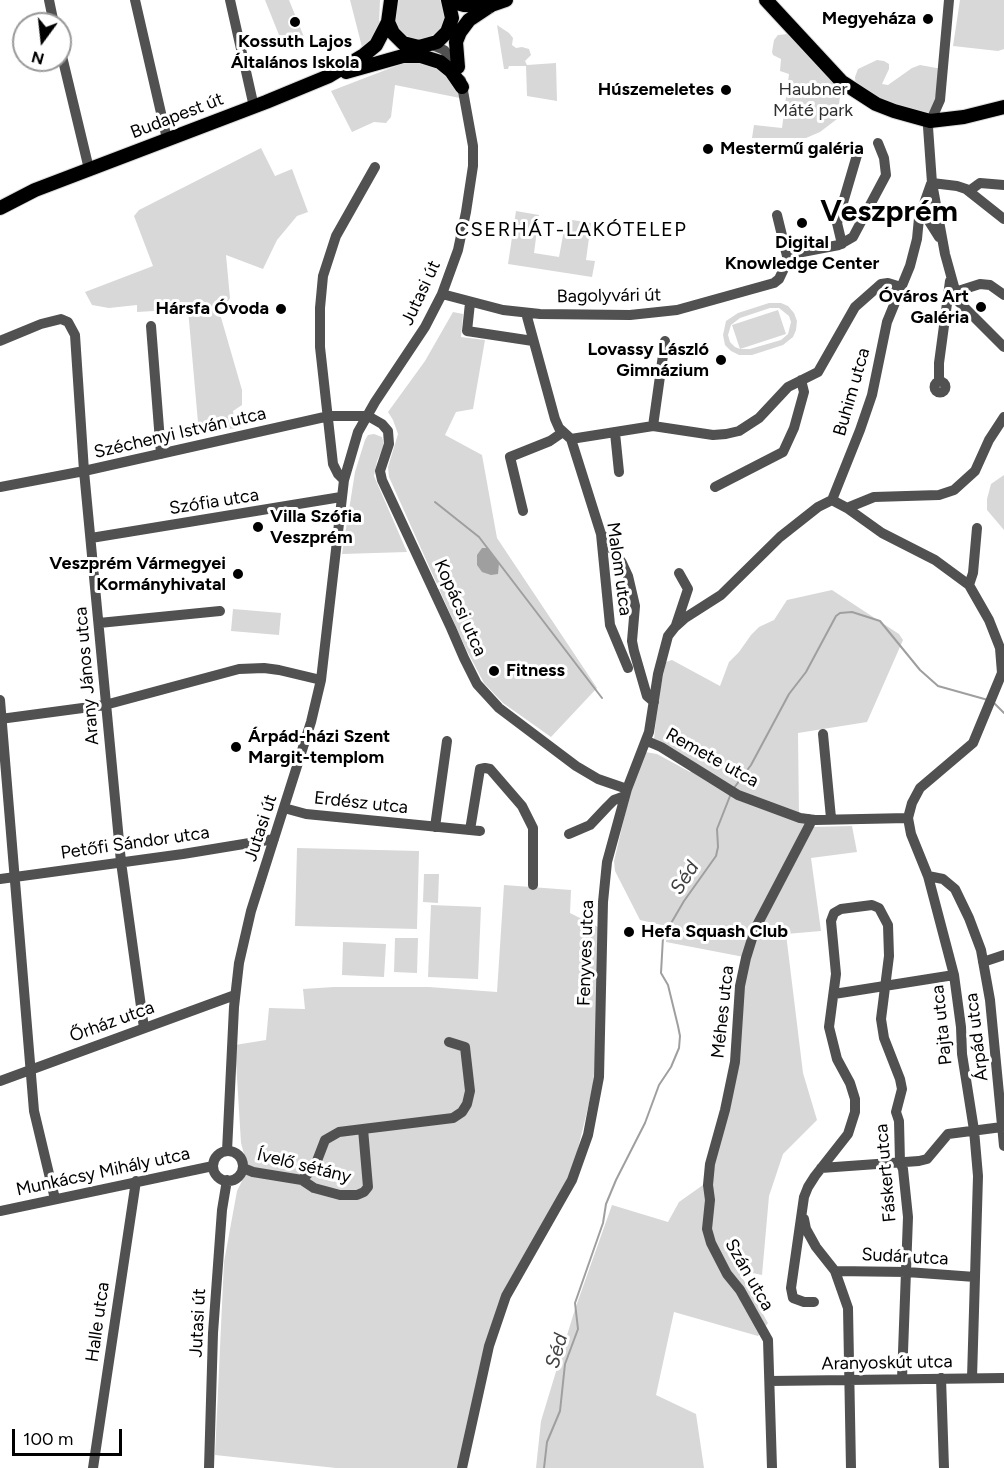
<!DOCTYPE html>
<meta charset="utf-8">
<style>
body{margin:0}
#map{position:relative;width:1004px;height:1468px;overflow:hidden;background:#fff;font-family:Figtree,sans-serif}
canvas{display:block}
.north{position:absolute;left:12px;top:12px;width:60px;height:60px;box-sizing:border-box;background:#fff;border:2px solid #999;border-radius:50%;rotate:195deg;font-size:16px;font-weight:700;line-height:24px;text-align:center;color:#000}
.north::after{content:'';display:block;margin:auto;width:21px;height:27px;background:#000;clip-path:polygon(50% 0,100% 100%,50% 72%,0 100%)}
.scale{position:absolute;left:12px;top:1429px;width:110px;height:27px;box-sizing:border-box;border:3px solid #000;border-top:0;padding-left:8px;font-size:18px;line-height:21px;white-space:nowrap;color:#000;-webkit-text-stroke:4px #fff;paint-order:stroke}
</style>
<div id="map">
<canvas width="1004" height="1468"></canvas>
<div class="north">N</div>
<div class="scale">100 m</div>
</div>
<script>
const c = document.querySelector('canvas').getContext('2d');
c.lineJoin = 'round';
function paint(path, color) { c.fillStyle = color; c.fill(path, 'evenodd'); }
const shape = rows => new Path2D(rows.map(r => 'M' + r).join(''));
function trace(path, color, width, dash) { c.strokeStyle = color; c.lineWidth = width; c.lineCap = dash ? 'butt' : 'round'; c.setLineDash(dash || []); c.stroke(path); }
function label(font, color, halo, rows, align = 'center') {
  c.font = font + ' Figtree,sans-serif'; c.lineWidth = 6; c.setLineDash([]); c.textBaseline = 'middle'; c.strokeStyle = halo; c.fillStyle = color; for (const [text, x, y, turn = 0] of rows) {
    c.save(); c.translate(x, y); c.rotate((+turn || 0) * Math.PI / 180); c.textAlign = isNaN(turn) ? turn : align; if (halo) c.strokeText(text, 0, 0); c.fillText(text, 0, 0); c.restore();
  }
}
const green = shape([
 [265,0,289,0,304,37,283,45],
 [350,0,380,0,379,24,376,34,362,47],
 [399,0,440,0,445,16,439,31,425,39,415,40,402,33,397,26,395,17],
 [960,0,1004,0,1004,49,998,51,953,46],
 [497,25,509,33,513,38,512,45,516,48,522,47,529,49,531,55,525,61,527,65,556,63,557,101,527,96,526,66,509,66,508,69,504,69],
 [788,34,842,82,837,119,820,132,806,138,752,138,754,125,782,128,789,74,780,71,781,59,773,55,772,52,774,40,778,35],
 [877,60,884,61,889,64,889,69,882,84,888,85,912,68,920,65,942,69,930,121,856,92,855,77,858,69],
 [409,61,446,67,465,99,395,85,391,117,386,123,374,122,352,132,331,91],
 [261,148,275,176,292,169,308,212,297,216,277,240,263,269,226,255,230,298,220,314,242,390,242,405,233,411,236,428,199,434,188,309,137,312,137,305,109,308,92,305,85,292,153,266,134,216,139,210],
 [516,211,539,215,534,253,559,257,566,219,591,223,586,260,595,261,592,277,508,264],
 [769,303,781,303,788,306,794,313,797,321,796,330,793,337,783,345,752,355,739,355,731,351,725,345,723,335,726,321,738,313],
 [770,308,779,308,789,316,791,322,788,334,781,340,750,349,740,349,786,334,778,310,732,325,740,349,735,347,730,342,728,335,731,325,740,318],
 [453,312,463,314,461,337,485,340,473,409,456,412,445,435,482,455,497,538,597,688,551,737,503,703,484,683,466,649,389,477,388,467,398,434,393,420,388,412,425,361],
 [374,434,382,437,384,445,377,461,374,476,407,552,342,554,355,472,365,440,368,435],
 [1004,475,1004,530,987,510,987,499,991,484],
 [832,590,899,634,903,640,867,722,798,733,799,817,810,827,852,826,857,852,811,858,821,931,786,934,803,1073,817,1120,783,1154,769,1196,762,1275,738,1270,768,1323,758,1336,674,1312,656,1395,696,1414,704,1468,536,1468,541,1421,575,1309,612,1205,668,1222,679,1202,710,1180,727,1108,744,957,666,942,666,926,640,920,615,871,614,861,631,789,645,752,657,754,690,772,695,764,654,739,658,699,666,662,672,660,720,686,729,662,739,652,751,635,759,627,774,620,787,600],
 [233,609,281,613,279,635,231,631],
 [297,848,419,851,417,929,295,926],
 [424,874,439,874,438,903,423,902],
 [504,885,571,890,570,913,600,928,602,962,593,1087,573,1169,513,1280,458,1468,336,1468,215,1455,224,1262,237,1191,248,1169,241,1143,235,1045,266,1040,269,1008,305,1009,303,989,334,987,429,987,497,992],
 [431,905,481,907,478,979,428,977],
 [395,938,418,938,417,973,394,972],
 [343,942,386,944,384,977,342,975]
]);
const water = shape([
 [482,548,488,548,499,563,498,574,491,575,482,572,477,565,477,555]
]);
const stream = shape([
 [435,502,479,537,602,698],
 [993,702,1004,713],
 [734,788,751,765,789,694,806,672,836,616,840,613,852,612,880,621,920,670,938,686,988,700],
 [544,1468,547,1442,560,1411,565,1364,578,1329,575,1303,603,1223,606,1204,616,1180,645,1123,659,1085,671,1067,679,1048,680,1036,678,1026,668,985,661,973,663,937,684,901,716,856,718,847,717,829,730,796]
]);
const minor = shape([
 [49,0,54,24],
 [135,0,167,139],
 [230,0,254,107],
 [949,0,940,100,928,127,932,183,945,254,958,301,1004,347],
 [432,45,444,50,458,67],
 [60,48,89,169],
 [932,183,957,186,966,189,1004,219],
 [969,191,980,183,1004,185],
 [922,210,939,237],
 [842,244,837,223,857,155],
 [788,260,797,253,839,245,853,237,886,175,884,158,878,143],
 [955,292,980,284,990,285,1004,295],
 [442,294,503,310,540,314,630,315,677,310,774,283,779,279,788,260,777,215],
 [470,303,467,331,533,341],
 [526,313,555,419,559,428,571,439,653,426,713,435,726,434,739,431,759,418,788,387,818,372,855,307,881,284,888,283,901,287],
 [151,326,161,454],
 [0,341,41,324,61,319,68,322,75,335,84,471,121,862,144,1028],
 [939,381,939,363,950,281],
 '934.5 387a5.5 5.5 0 1 1 11 0a5.5 5.5 0 1 1-11 0Z',
 [368,416,382,424,388,431,389,444,380,471,382,480,451,628,464,658,477,684,499,708,576,766,598,779,627,789],
 [653,426,665,341],
 [615,433,619,472],
 [571,439,601,534,610,625,628,668],
 [344,480,338,474,333,464,320,347,320,308,323,276,336,236,375,167],
 [0,487,84,471,329,416,368,416],
 [715,487,783,452,794,428,804,392,801,380],
 [832,500,847,508,882,533,935,560,969,585,989,620,1000,648,1002,673,973,743,920,788,912,803,908,818,911,834,928,876,954,975,961,1027,962,1054,974,1130,978,1176,972,1378],
 [832,500,860,430,872,395,887,322,910,266,917,239,919,218,931,184],
 [847,508,874,497,939,495,954,490,975,471,989,440,1004,417],
 [523,511,510,457,550,441,563,432],
 [603,536,622,563,628,576,635,606,632,641,634,651,647,696,654,702],
 [91,538,341,497],
 [969,585,973,573,977,528],
 [99,623,220,611],
 [676,625,688,589,679,573],
 [0,700,34,1111,55,1199],
 [0,719,105,705,239,669,264,668,279,670,321,680],
 [823,734,831,818],
 [647,741,661,747,738,795,800,818,815,820,908,818],
 [284,808,306,814,480,831],
 [435,827,447,741],
 [470,830,480,769,485,768,490,769,522,806,533,828,533,885],
 [569,834,590,825,607,807,614,800,625,796],
 [928,876,943,879,955,889,969,918,981,950,990,1000,1004,1146],
 [0,879,183,854,274,839],
 [983,962,1004,955],
 [834,994,954,975],
 [0,1081,235,995],
 [227,1151,234,1007,239,963,251,911,311,722,321,680,344,480,358,432,375,402,425,327,442,294,458,250,466,212,473,166,473,146,461,80],
 '213 1166a15 15 0 1 1 30 0a15 15 0 1 1-30 0Z',
 [243,1168,253,1172,302,1180,314,1188,340,1195,357,1195,364,1192,368,1187,363,1129,453,1118,462,1112,467,1104,470,1091,465,1047,449,1042],
 [821,1168,919,1161,927,1159,948,1134,1002,1127],
 [302,1180,315,1166,325,1140,339,1132,363,1129],
 [0,1211,213,1166],
 [804,1219,806,1229,816,1247,835,1271,848,1308,851,1468],
 [835,1271,907,1272,975,1277],
 [814,1302,804,1302,793,1298,791,1288,804,1197,808,1187,815,1176,848,1134,855,1112,855,1099,850,1083,837,1059,829,1027,836,974,831,921,834,913,841,909,872,905,879,908,888,925,889,956,881,1019,884,1038,900,1079,902,1089,896,1112,899,1121,900,1162,903,1169,908,1217,902,1379],
 [941,1378,944,1468],
 [770,1381,1004,1378],
 [93,1468,136,1181],
 [209,1468,213,1333,222,1210,227,1180],
 [462,1468,489,1346,506,1296,572,1180,588,1135,599,1077,603,902,607,862,627,789,649,732,658,674,668,636,675,627,685,618,721,595,780,537,818,507,832,500],
 [772,1468,768,1340,740,1290,727,1274,711,1243,707,1229,710,1200,708,1185,710,1164,725,1110,735,1062,740,986,746,958,755,929,810,824,809,819]
]);
const major = shape([
 [391,0,388,22,393,33,403,43,419,47,437,42,447,32,452,18,448,0],
 [766,0,842,82,876,104,894,111,930,121,964,117,1004,107],
 [449,1,464,5,490,6],
 [483,8,506,0],
 [458,67,456,42,460,32,469,20,490,6],
 [346,72,403,56,421,56,440,62,451,71,462,87],
 [0,208,35,190,266,102,329,76,364,55,376,45,388,22]
]);
const markers = [
 [928,19,6,"#000"],
 [295,22,6,"#000"],
 [726,90,6,"#000"],
 [708,149,6,"#000"],
 [802,223,6,"#000"],
 [981,307,6,"#000"],
 [281,309,6,"#000"],
 [721,360,6,"#000"],
 [258,527,6,"#000"],
 [238,574,6,"#000"],
 [494,671,6,"#000"],
 [236,747,6,"#000"],
 [629,932,6,"#000"]
];
const poiNames = [
 ["Megyeháza",916,19],
 ["Kossuth Lajos",295,42,"center"],
 ["Általános Iskola",295,63,"center"],
 ["Húszemeletes",714,90],
 ["Mestermű galéria",720,149,"left"],
 ["Digital",802,243,"center"],
 ["Knowledge Center",802,264,"center"],
 ["Óváros Art",969,297],
 ["Galéria",969,318],
 ["Hársfa Óvoda",269,309],
 ["Lovassy László",709,350],
 ["Gimnázium",709,371],
 ["Villa Szófia",270,517,"left"],
 ["Veszprém",270,538,"left"],
 ["Veszprém Vármegyei",226,564],
 ["Kormányhivatal",226,585],
 ["Fitness",506,671,"left"],
 ["Árpád-házi Szent",248,737,"left"],
 ["Margit-templom",248,758,"left"],
 ["Hefa Squash Club",641,932,"left"]
];
const parkNames = [
 ["Haubner",813,90],
 ["Máté park",813,111]
];
const streetNames = [
 ["Budapest út",177,116,-21],
 ["Jutasi út",421,293,-65],
 ["Bagolyvári út",609,296,-1],
 ["Buhim utca",852,392,-74],
 ["Széchenyi István utca",180,433,-13],
 ["Szófia utca",214,502,-9],
 ["Malom utca",619,569,82],
 ["Kopácsi utca",460,608,66],
 ["Arany János utca",87,676,-95],
 ["Remete utca",712,758,29],
 ["Erdész utca",361,803,6],
 ["Jutasi út",261,828,-72],
 ["Petőfi Sándor utca",135,843,-8],
 ["Fenyves utca",586,953,-88],
 ["Méhes utca",723,1012,-84],
 ["Őrház utca",112,1022,-20],
 ["Pajta utca",942,1025,-96],
 ["Árpád utca",977,1037,-97],
 ["Ívelő sétány",304,1166,14],
 ["Munkácsy Mihály utca",103,1172,-12],
 ["Fáskert utca",886,1173,-95],
 ["Sudár utca",905,1257,3],
 ["Szán utca",749,1275,60],
 ["Halle utca",98,1322,-82],
 ["Jutasi út",198,1323,-87],
 ["Aranyoskút utca",887,1363,-1]
];
const neighbourhoodNames = [
 ["CSERHÁT-LAKÓTELEP",571,230]
];
const waterNames = [
 ["Séd",685,878,-57],
 ["Séd",557,1351,-74]
];
const townNames = [
 ["Veszprém",889,212]
];
paint(green, '#d8d8d8');
paint(water, '#9f9f9f');
trace(stream, '#9f9f9f', 2);
trace(major, '#dbdbdb', 16);
trace(minor, '#515151', 10);
trace(major, '#000', 14);
for (const [x, y, r, color] of markers) { const dot = new Path2D(); dot.arc(x, y, r, 0, 2 * Math.PI); c.fillStyle = color; c.fill(dot); trace(dot, '#fff', 2); }
label('bold 18px', '#000', '#fff', poiNames, 'right');
label('18px', '#2f2f2f', '#fff', parkNames);
label('18px', '#000', '#fff', streetNames);
c.letterSpacing = '1.5px';
label('20px', '#000', '#fff', neighbourhoodNames);
c.letterSpacing = '0px';
label('italic 20px', '#404040', '#fff', waterNames);
label('bold 30px', '#000', '#fff', townNames);
</script>
